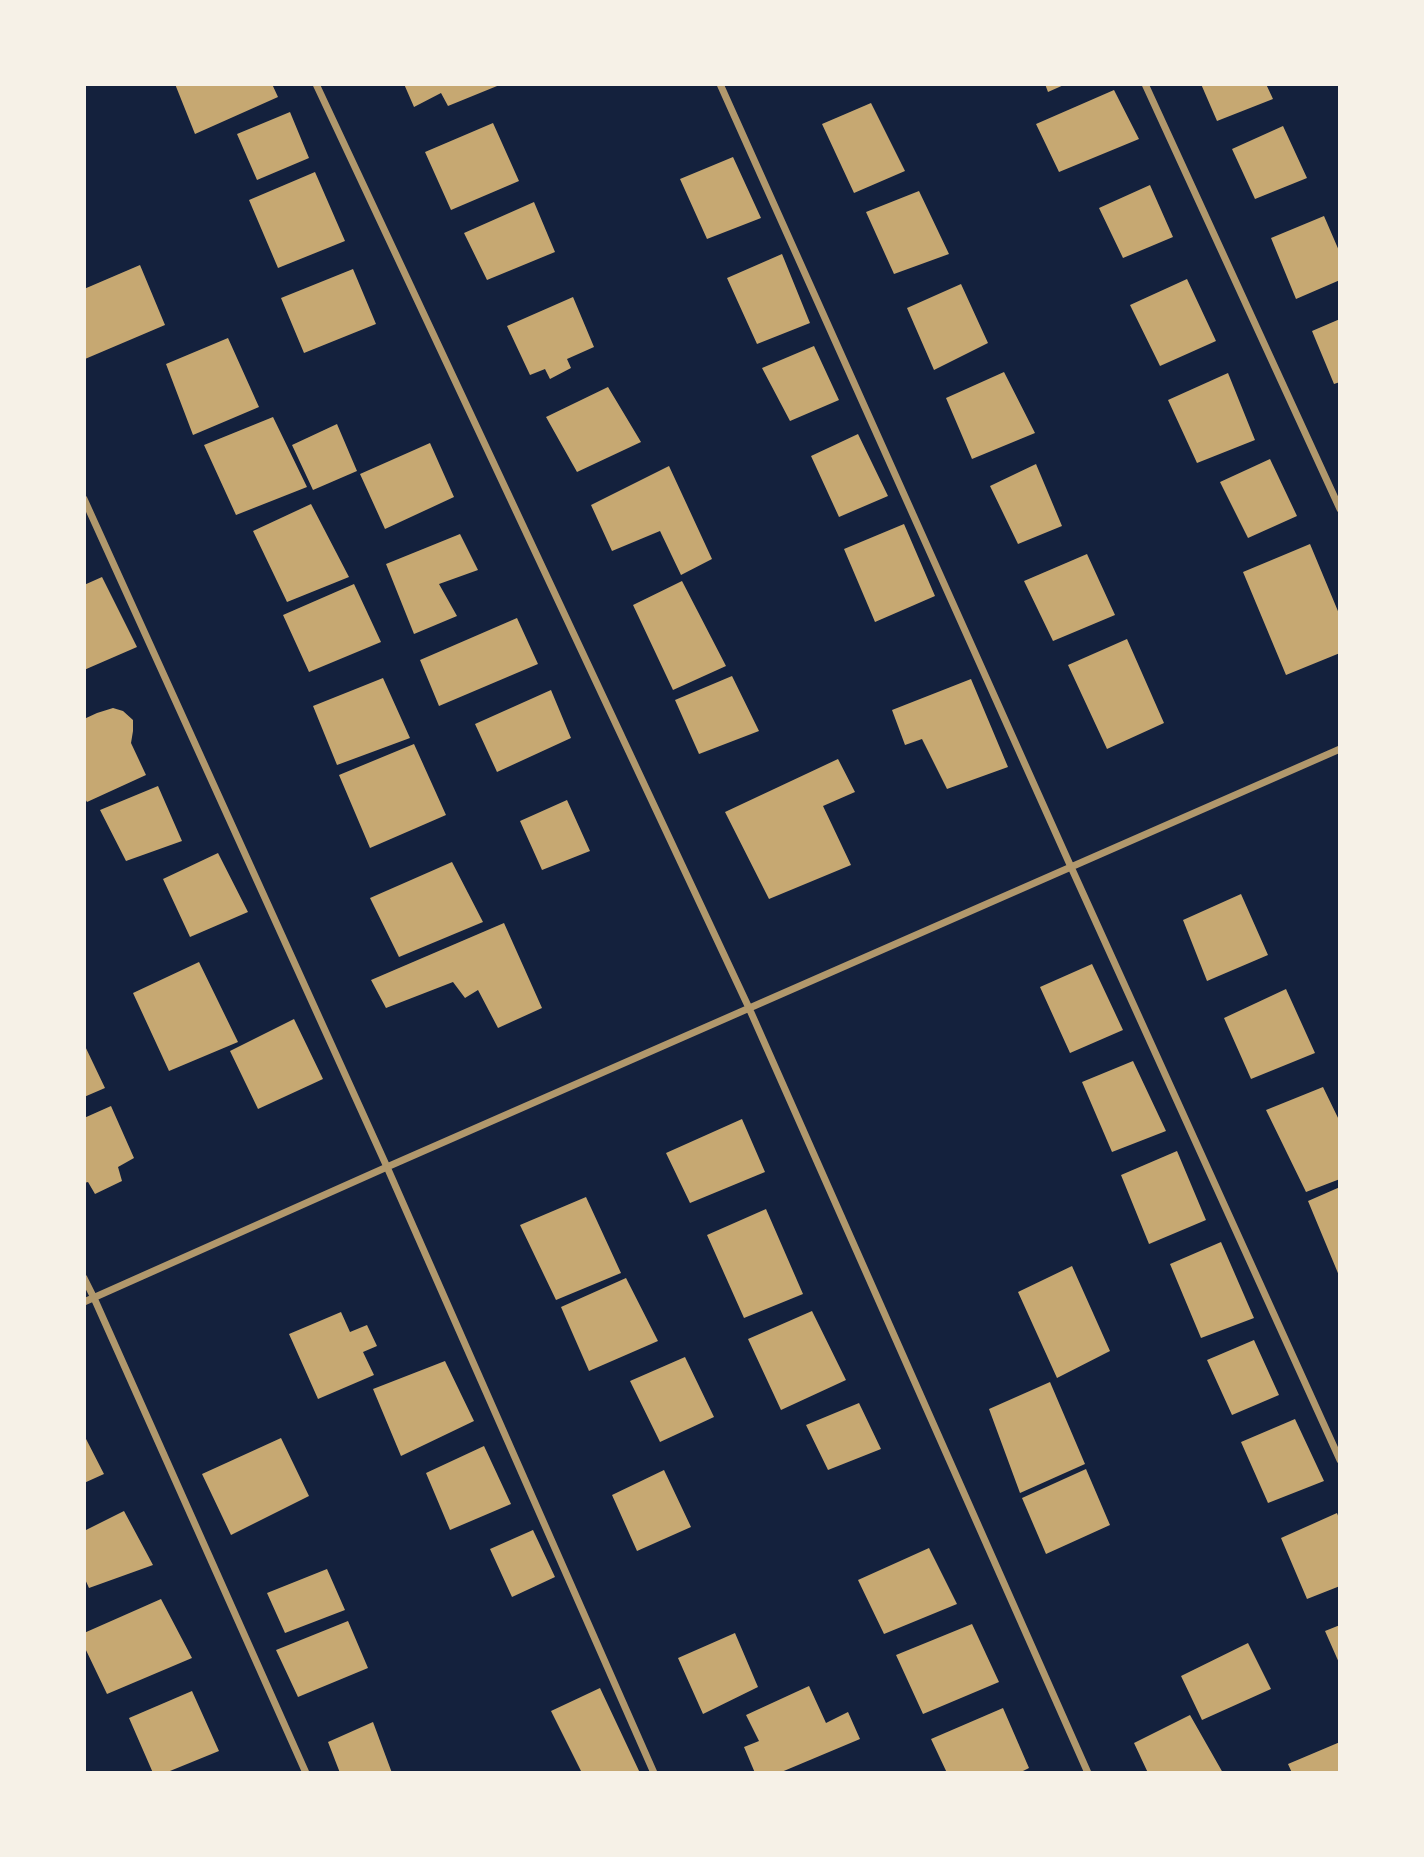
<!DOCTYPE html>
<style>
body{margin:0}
#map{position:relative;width:1424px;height:1857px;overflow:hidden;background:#14213d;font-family:"Work Sans",sans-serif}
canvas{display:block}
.frame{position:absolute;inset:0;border:86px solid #f6f1e7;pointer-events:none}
</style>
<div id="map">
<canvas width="1424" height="1857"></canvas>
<div class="frame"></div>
</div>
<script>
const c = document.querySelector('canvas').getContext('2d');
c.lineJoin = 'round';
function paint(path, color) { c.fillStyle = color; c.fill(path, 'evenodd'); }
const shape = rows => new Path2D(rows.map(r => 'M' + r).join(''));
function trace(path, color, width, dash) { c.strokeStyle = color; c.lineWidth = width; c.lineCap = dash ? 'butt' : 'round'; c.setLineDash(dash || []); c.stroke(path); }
const building = shape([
 [175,84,272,84,278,97,195,134],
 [404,84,502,84,448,106,441,93,414,107],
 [1045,84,1066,84,1048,92],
 [1201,84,1266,84,1273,99,1217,121],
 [1114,90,1139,139,1059,172,1036,124],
 [871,103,905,171,854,193,822,124],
 [290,112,309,158,257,180,237,134],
 [493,123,519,181,451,210,425,152],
 [1283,126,1307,178,1255,199,1232,149],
 [733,157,761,218,707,239,680,179],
 [315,172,345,241,278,268,249,200],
 [1150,185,1173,237,1123,258,1099,208],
 [919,191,949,254,894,274,866,212],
 [534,202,555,252,487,280,464,233],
 [1324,216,1340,253,1340,280,1296,299,1271,238],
 [782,254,810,323,757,344,727,278],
 [140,265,165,325,85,359,84,289],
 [353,269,376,324,304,353,281,298],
 [1187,279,1216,341,1160,366,1130,305],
 [961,284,988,343,934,370,907,308],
 [573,297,594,347,567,359,571,368,550,379,545,369,530,375,507,326],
 [1340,319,1340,382,1334,384,1312,331],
 [228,338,259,407,193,435,166,364],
 [814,346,839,400,790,421,762,368],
 [1004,372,1035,433,972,459,946,398],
 [1228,373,1255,440,1197,463,1168,400],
 [608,387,641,442,577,472,546,417],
 [273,417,307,487,236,515,204,445],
 [337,424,357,471,313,490,292,445],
 [858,434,888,496,839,517,811,456],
 [430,443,454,497,385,529,360,474],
 [1270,459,1297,516,1248,538,1220,482],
 [1036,464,1062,526,1018,544,990,486],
 [669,466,712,559,681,575,660,531,612,551,591,505],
 [311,504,349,577,287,602,253,531],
 [904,524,935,596,875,622,844,549],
 [460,534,478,570,439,584,457,616,414,634,386,564],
 [1310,544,1340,616,1340,653,1286,675,1243,572],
 [1087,554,1115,615,1053,641,1024,581],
 [102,577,137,647,84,670,84,585],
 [682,581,726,666,673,690,633,605],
 [354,584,381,642,309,672,283,615],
 [517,618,538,664,439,706,420,660],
 [1127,639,1164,723,1107,749,1068,665],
 [732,676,759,731,699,754,675,700],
 [383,678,410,738,337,765,313,706],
 [971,679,1008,767,947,789,922,739,905,745,892,710],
 [551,690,571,738,497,772,475,724],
 [113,708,123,711,133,720,133,731,131,743,146,775,87,802,84,797,84,719,97,713],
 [414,744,446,815,370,848,339,775],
 [838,759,855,792,823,806,851,865,769,899,725,812],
 [158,786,182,841,126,861,100,810],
 [567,800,590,851,542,870,520,821],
 [218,853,248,912,190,937,163,879],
 [452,862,483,922,399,957,370,898],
 [1241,894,1268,955,1207,981,1183,920],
 [504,923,542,1008,498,1028,478,990,465,998,453,982,386,1008,371,980],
 [199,962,238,1042,169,1071,133,993],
 [1092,964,1123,1030,1070,1053,1040,987],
 [1286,989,1315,1053,1251,1079,1224,1018],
 [294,1019,323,1079,258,1109,230,1051],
 [84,1044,105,1088,84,1097],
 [1133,1061,1166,1131,1112,1152,1082,1082],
 [1323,1087,1340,1122,1340,1179,1306,1192,1266,1110],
 [111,1106,134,1158,118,1167,122,1181,95,1194,88,1182,84,1183,84,1118],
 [742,1119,765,1172,690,1203,666,1153],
 [1177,1151,1206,1220,1149,1244,1121,1175],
 [1340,1187,1340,1278,1308,1201],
 [586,1197,621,1273,556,1300,520,1225],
 [766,1209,803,1294,744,1318,707,1235],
 [1221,1242,1254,1318,1201,1338,1170,1264],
 [1072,1266,1110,1351,1057,1378,1018,1292],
 [626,1278,658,1341,589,1371,561,1307],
 [812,1311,846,1380,781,1410,748,1339],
 [341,1312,350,1332,367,1325,377,1346,363,1352,374,1375,318,1399,289,1334],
 [1254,1340,1279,1395,1232,1415,1207,1360],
 [685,1357,714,1417,660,1442,630,1381],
 [445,1361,474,1421,401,1456,373,1389],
 [1050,1382,1085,1464,1020,1493,989,1409],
 [859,1403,881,1449,828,1470,806,1425],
 [1295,1419,1324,1481,1268,1503,1241,1442],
 [84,1435,104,1474,84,1483],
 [281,1438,309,1496,231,1535,202,1474],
 [484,1446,511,1504,450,1530,426,1473],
 [1086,1469,1110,1525,1046,1554,1022,1498],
 [664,1470,691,1527,637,1551,612,1495],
 [124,1511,153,1565,89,1588,84,1577,84,1531],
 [1337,1513,1340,1521,1340,1586,1307,1599,1281,1538],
 [533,1530,555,1577,512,1597,490,1549],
 [929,1548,957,1604,884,1634,858,1580],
 [327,1569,345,1610,285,1633,267,1593],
 [161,1599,192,1658,107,1694,84,1646,84,1633],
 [348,1621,368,1668,298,1697,276,1650],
 [972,1624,999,1682,923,1714,896,1655],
 [1340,1625,1340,1665,1325,1631],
 [735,1633,758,1687,703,1714,678,1658],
 [1248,1643,1271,1689,1202,1720,1181,1676],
 [809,1686,826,1723,848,1712,860,1739,779,1773,755,1773,744,1747,759,1741,746,1715],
 [600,1688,640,1773,582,1773,551,1711],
 [192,1691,219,1751,165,1773,153,1773,129,1718],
 [1003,1708,1029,1768,1019,1773,947,1773,931,1739],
 [1190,1715,1223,1773,1148,1773,1134,1743],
 [373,1722,392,1773,340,1773,328,1742],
 [1340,1742,1340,1773,1292,1773,1288,1764]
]);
const minor = shape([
 [316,84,749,1008,1088,1773],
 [720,84,1071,867,1340,1460],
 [1145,84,1340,509],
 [84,499,387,1167,654,1773],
 [84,1278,94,1298,306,1773],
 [84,1302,387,1167,1340,749]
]);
paint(building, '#c6a872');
trace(minor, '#b1986c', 7);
</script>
